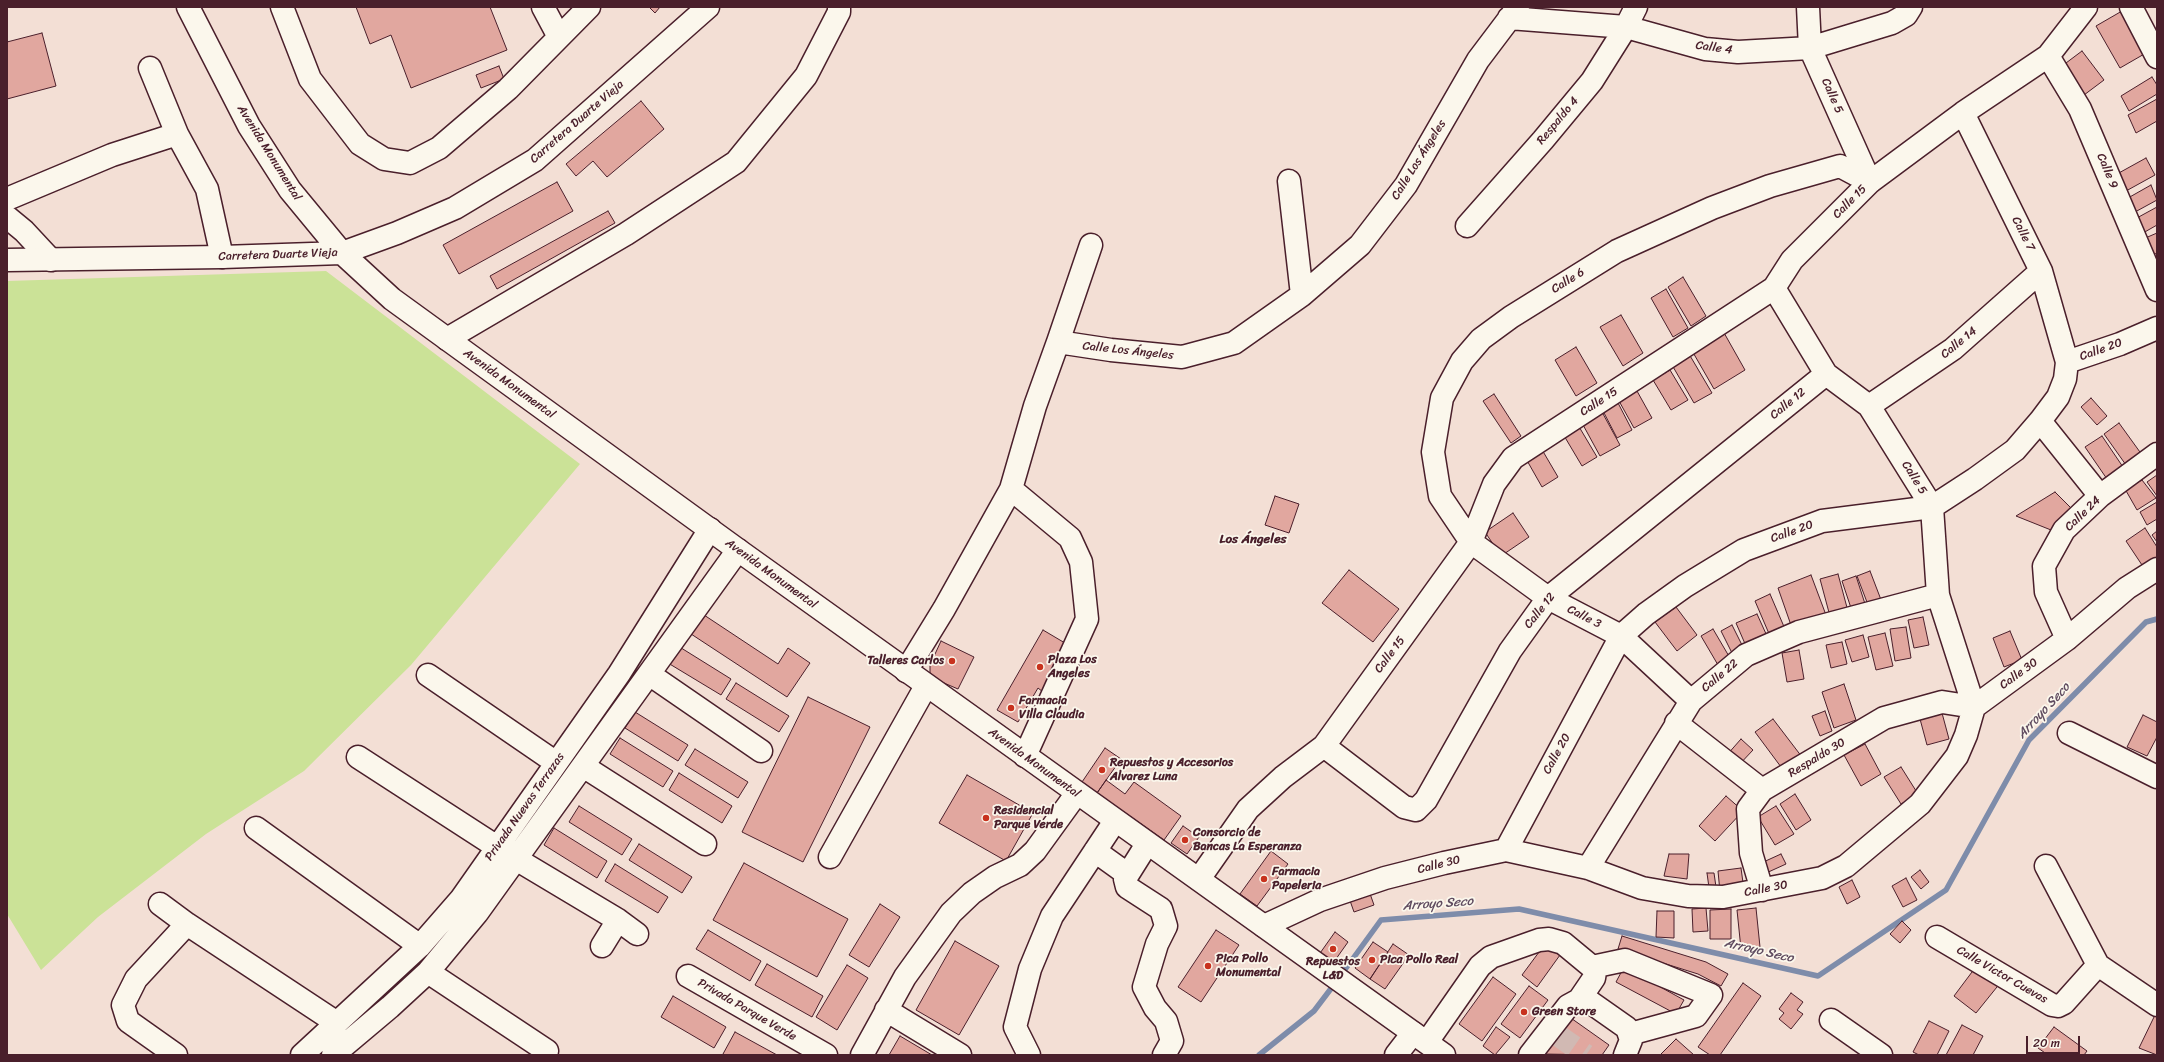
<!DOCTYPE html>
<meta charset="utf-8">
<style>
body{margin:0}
#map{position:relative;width:2164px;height:1062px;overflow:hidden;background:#f3dfd5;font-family:Sriracha,sans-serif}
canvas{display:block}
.frame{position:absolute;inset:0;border:8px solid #4a1f2b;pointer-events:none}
.scale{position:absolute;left:2026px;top:1036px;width:54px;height:18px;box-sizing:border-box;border:2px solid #4a1f2b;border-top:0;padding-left:5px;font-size:12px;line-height:14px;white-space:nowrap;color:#4a1f2b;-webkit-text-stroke:3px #fbf7ec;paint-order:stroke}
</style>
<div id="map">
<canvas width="2164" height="1062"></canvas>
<div class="frame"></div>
<div class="scale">20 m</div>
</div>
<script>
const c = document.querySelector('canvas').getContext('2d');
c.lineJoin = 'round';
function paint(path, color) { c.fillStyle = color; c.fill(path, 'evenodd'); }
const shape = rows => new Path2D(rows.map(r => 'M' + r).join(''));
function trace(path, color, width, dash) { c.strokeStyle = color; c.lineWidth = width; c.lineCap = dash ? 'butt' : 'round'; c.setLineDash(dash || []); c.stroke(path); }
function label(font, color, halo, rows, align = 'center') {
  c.font = font + ' Sriracha,sans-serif'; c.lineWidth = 3.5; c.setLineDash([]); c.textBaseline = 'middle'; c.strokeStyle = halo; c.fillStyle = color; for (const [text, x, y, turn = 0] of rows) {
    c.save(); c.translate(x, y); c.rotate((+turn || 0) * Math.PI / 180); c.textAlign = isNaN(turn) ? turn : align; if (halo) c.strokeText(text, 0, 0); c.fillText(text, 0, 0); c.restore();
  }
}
const green = shape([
 [326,271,580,464,411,665,304,771,206,834,98,917,41,970,7,914,7,281]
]);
const stream = shape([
 [1341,975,1381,920,1519,909,1818,976,1946,890,2029,740,2146,622,2157,619],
 [1259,1055,1314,1011,1336,982]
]);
const building = shape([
 [356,7,490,7,507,50,411,88,391,35,370,44,356,7],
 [649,7,660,7,655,13,649,7],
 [2122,11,2146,53,2120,68,2096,26,2122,11],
 [42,33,56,86,7,99,7,42,42,33],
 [2082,51,2104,80,2084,95,2062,66,2082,51],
 [499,66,504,79,481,88,476,75,499,66],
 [2152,77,2157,85,2157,94,2129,111,2121,96,2152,77],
 [2157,99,2157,121,2136,133,2128,115,2157,99],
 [641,101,664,129,607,177,593,161,576,176,566,164,641,101],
 [2146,158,2155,175,2126,191,2117,174,2146,158],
 [557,182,573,211,459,274,443,245,557,182],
 [2151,185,2157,200,2135,212,2128,198,2151,185],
 [2157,207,2157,225,2143,233,2135,219,2157,207],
 [608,211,615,223,497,289,490,276,608,211],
 [2157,233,2157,253,2151,256,2143,239,2157,233],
 [1683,277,1706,316,1691,326,1668,287,1683,277],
 [1666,289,1688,328,1673,337,1651,298,1666,289],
 [1621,315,1643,353,1623,366,1600,327,1621,315],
 [1723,331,1745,370,1714,389,1691,349,1723,331],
 [1576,347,1597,383,1576,396,1555,360,1576,347],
 [1689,354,1712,393,1694,403,1672,365,1689,354],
 [1670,370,1688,400,1671,410,1653,380,1670,370],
 [1637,391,1652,418,1634,428,1619,401,1637,391],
 [1494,394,1521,436,1511,443,1483,401,1494,394],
 [2091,398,2107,416,2097,425,2081,407,2091,398],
 [1617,401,1632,430,1617,438,1602,409,1617,401],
 [1602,412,1620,445,1600,456,1582,423,1602,412],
 [2119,423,2145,459,2126,465,2104,434,2119,423],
 [1578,425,1597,457,1582,466,1563,434,1578,425],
 [2102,436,2123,467,2107,479,2085,447,2102,436],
 [1541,448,1558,477,1542,487,1525,457,1541,448],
 [2157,475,2157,496,2147,482,2157,475],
 [2142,480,2156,498,2137,510,2125,489,2142,480],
 [2055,492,2076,513,2056,532,2016,516,2055,492],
 [1275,496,1299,504,1289,533,1265,525,1275,496],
 [2157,502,2157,519,2147,525,2140,512,2157,502],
 [1513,513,1529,537,1501,556,1485,532,1513,513],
 [2145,528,2157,547,2157,560,2144,568,2126,541,2145,528],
 [2157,531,2157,542,2152,535,2157,531],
 [1349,570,1399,609,1373,642,1322,603,1349,570],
 [1870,571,1883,605,1870,610,1857,576,1870,571],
 [1838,574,1849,615,1831,620,1820,579,1838,574],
 [1811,575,1826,615,1792,628,1778,588,1811,575],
 [1856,576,1867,610,1853,614,1842,581,1856,576],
 [1770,594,1785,629,1770,636,1755,601,1770,594],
 [1676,607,1697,635,1677,651,1655,622,1676,607],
 [701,613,778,664,788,648,810,663,787,697,688,632,701,613],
 [1757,614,1767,636,1746,646,1736,623,1757,614],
 [1923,617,1929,645,1914,648,1908,620,1923,617],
 [1732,625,1745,651,1734,657,1721,631,1732,625],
 [1906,627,1911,658,1895,661,1890,629,1906,627],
 [1713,629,1730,658,1718,665,1701,636,1713,629],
 [1043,630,1070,646,1043,692,1038,688,1018,722,997,710,1043,630],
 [2010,631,2022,660,2004,667,1993,638,2010,631],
 [1885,633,1893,666,1876,670,1868,637,1885,633],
 [1863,635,1869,657,1852,662,1845,640,1863,635],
 [941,641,974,657,958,689,930,677,930,665,941,641],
 [1842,642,1847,664,1831,668,1826,645,1842,642],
 [678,646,731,679,721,695,668,663,678,646],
 [1799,650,1804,679,1787,682,1782,653,1799,650],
 [736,683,789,716,779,732,726,699,736,683],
 [1844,684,1856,720,1834,728,1822,692,1844,684],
 [808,697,870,727,803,862,742,832,808,697],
 [1825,711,1832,731,1820,736,1812,716,1825,711],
 [635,712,688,745,678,761,625,728,635,712],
 [1942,713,1949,739,1927,745,1920,719,1942,713],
 [2143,715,2157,722,2157,737,2147,756,2127,747,2143,715],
 [1773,719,1802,757,1784,771,1755,732,1773,719],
 [620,738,673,771,663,787,610,754,620,738],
 [1741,739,1753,750,1737,767,1726,756,1741,739],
 [1865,744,1881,774,1861,786,1844,755,1865,744],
 [1105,748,1121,759,1097,793,1082,782,1105,748],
 [695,749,748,782,738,798,685,765,695,749],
 [1901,767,1918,794,1901,804,1884,777,1901,767],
 [679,773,732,806,722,823,669,790,679,773],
 [967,775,1033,813,1006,861,939,823,967,775],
 [1106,780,1125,794,1134,782,1181,816,1164,840,1097,793,1106,780],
 [1795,794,1811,820,1796,830,1780,804,1795,794],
 [1726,796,1743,811,1715,841,1699,826,1726,796],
 [579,806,632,839,622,855,569,822,579,806],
 [1776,806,1794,834,1775,845,1758,817,1776,806],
 [1183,826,1199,837,1187,854,1171,843,1183,826],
 [554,828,607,861,597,878,544,845,554,828],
 [639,844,692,877,682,893,629,860,639,844],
 [1271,851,1288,864,1257,906,1240,894,1271,851],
 [1669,854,1689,854,1687,879,1664,876,1669,854],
 [1781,854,1786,864,1764,874,1759,864,1781,854],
 [744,863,848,919,817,977,713,920,744,863],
 [615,864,668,897,658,913,605,881,615,864],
 [1741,868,1744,890,1720,892,1718,871,1741,868],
 [1920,870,1929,882,1921,889,1911,877,1920,870],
 [1707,873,1714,873,1717,894,1710,895,1707,873],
 [1906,878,1917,900,1903,907,1892,886,1906,878],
 [1852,880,1860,897,1847,904,1839,887,1852,880],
 [1368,888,1374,905,1354,912,1348,895,1368,888],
 [880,904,900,917,869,967,849,955,880,904],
 [1706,908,1708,931,1693,932,1692,909,1706,908],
 [1756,908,1760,947,1741,949,1737,910,1756,908],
 [1731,909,1731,939,1710,939,1710,910,1731,909],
 [1657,911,1674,911,1674,938,1656,937,1657,911],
 [1902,921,1911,930,1900,943,1890,934,1902,921],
 [708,930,761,961,750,981,696,949,708,930],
 [1216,930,1239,945,1201,1002,1178,987,1216,930],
 [1335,932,1348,942,1331,966,1318,956,1335,932],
 [1622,936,1706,962,1728,974,1721,986,1698,974,1618,949,1622,936],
 [955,941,999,966,959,1035,916,1010,955,941],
 [1373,942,1388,952,1370,979,1355,968,1373,942],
 [1393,944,1409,955,1385,989,1370,979,1393,944],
 [1545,944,1560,955,1537,987,1522,975,1545,944],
 [767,964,823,996,812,1017,755,985,767,964],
 [1978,964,2001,982,1976,1013,1954,996,1978,964],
 [847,965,868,978,837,1030,816,1017,847,965],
 [1624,967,1684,1000,1676,1014,1616,982,1624,967],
 [1493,977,1516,994,1482,1041,1459,1024,1493,977],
 [1743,983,1761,996,1720,1055,1710,1055,1698,1047,1743,983],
 [1529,986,1548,1000,1520,1038,1501,1024,1529,986],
 [1791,993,1803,1002,1797,1010,1803,1014,1791,1029,1779,1019,1784,1013,1779,1009,1791,993],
 [673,996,726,1027,714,1048,661,1017,673,996],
 [2155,1015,2157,1016,2157,1055,2139,1048,2155,1015],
 [1568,1016,1609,1045,1602,1055,1542,1054,1568,1016],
 [1929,1021,1949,1031,1937,1055,1919,1055,1913,1052,1929,1021],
 [1962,1025,1983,1036,1973,1055,1946,1055,1962,1025],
 [1496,1027,1510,1037,1495,1055,1483,1046,1496,1027],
 [2054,1027,2087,1051,2084,1055,2048,1055,2038,1048,2054,1027],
 [735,1032,777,1055,725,1055,723,1054,735,1032],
 [900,1036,932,1055,889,1055,900,1036],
 [1676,1039,1694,1055,1660,1055,1676,1039]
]);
const minorTunnel = shape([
 [1556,1034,1586,1055]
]);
const minor = shape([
 [282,7,310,79,360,144,384,159,410,163,439,148,508,89,589,7],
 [543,7,559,37],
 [1808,7,1810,48,1870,182],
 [2131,7,2157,57],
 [1509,18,1626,27,1705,49,1738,52,1810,48,1892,23,1906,15,1911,7],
 [2048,56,2080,109,2157,290],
 [150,68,177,134,207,189,222,257],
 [1289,181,1302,295],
 [7,199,112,155,177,134],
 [7,217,24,231,51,260],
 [1467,226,1543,140,1592,81,1626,27,1636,7],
 [447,339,626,234,736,162,806,76,839,12,839,7],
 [1058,342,1091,245],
 [2067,362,2120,344,2157,328],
 [1869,406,1953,349,2041,271],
 [2040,421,2100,496],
 [1011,489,1070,538,1081,562,1087,619,1025,756],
 [2067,639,2046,592,2044,566,2064,530,2100,496,2157,454],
 [906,671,944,609,1011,489,1035,406,1058,342,1111,350,1182,357,1234,343,1302,295,1360,245,1406,185,1478,60,1518,7],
 [649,674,761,751],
 [428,675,555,762],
 [1691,701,1621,636,1548,598,1471,542,1440,496,1433,452,1442,398,1462,361,1481,339,1511,317,1617,251,1712,208,1770,186,1840,166,1870,182],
 [1676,723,1762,790],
 [2069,733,2157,777],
 [1324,746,1404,807,1416,810,1426,800,1510,651,1548,598,1826,374],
 [358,757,497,847],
 [583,766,705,844],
 [256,828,420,946],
 [1147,844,1125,879,1127,887,1161,909,1166,926,1157,944,1144,987,1155,1008,1166,1021,1172,1041,1164,1055],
 [1506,850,1621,636,1646,614,1685,586,1744,550,1822,521,1932,507,1975,479,2015,450,2040,421,2058,397,2065,379,2067,362,2041,271,1963,113],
 [1095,851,1127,874],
 [830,857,926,686],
 [516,859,618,920,637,934],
 [2046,866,2098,965,2157,1005],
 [1588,868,1691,701,1746,655,1799,632,1938,595],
 [1199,879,1248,809,1283,777,1324,746,1471,542,1494,484,1513,458,1774,288,1792,260,1870,182,1963,113,2048,56,2086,7],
 [1762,890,1751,853,1748,809,1762,790,1884,718,1942,702,1974,707,1938,595,1932,507,1869,406,1826,374,1774,288],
 [160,904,187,924,337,1023],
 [1264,926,1320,900,1385,878,1444,863,1506,850,1588,868,1642,888,1688,896,1723,897,1822,878,1846,866,1920,804,1957,756,1966,735,1974,707,2067,639,2127,588,2157,569],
 [1937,937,2052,1005,2058,1006,2064,1003,2098,965],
 [602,946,618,920],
 [1592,967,1625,960,1711,995,1696,1016,1630,1034],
 [428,972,547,1051],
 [688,976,826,1055],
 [886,1010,960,1055],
 [1831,1020,1881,1055],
 [1427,1042,1480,966,1491,957,1539,940,1549,939,1563,943,1592,967,1595,972,1594,978,1579,1000],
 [176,1055,128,1021,123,1005,136,979,187,924],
 [302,1055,420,946,461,899,619,674,710,529],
 [333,1055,390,1007,428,972,477,913,738,550],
 [862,1055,905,977,951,913,972,893,995,877,1020,865,1035,851,1077,793],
 [1029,1055,1015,1027,1030,969,1052,916,1115,821],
 [1396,1055,1413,1033],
 [1530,1055,1568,1006,1579,1000,1590,1002,1627,1028,1631,1040,1625,1055]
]);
const major = shape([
 [188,7,249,126,290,190,342,253,392,299,738,550,1444,1055],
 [7,260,222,257,342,253,397,233,455,208,535,160,708,7]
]);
const markers = [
 [952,661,4,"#c8321e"],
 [1040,667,4,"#c8321e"],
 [1011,708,4,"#c8321e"],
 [1102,770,4,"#c8321e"],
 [986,818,4,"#c8321e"],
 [1185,840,4,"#c8321e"],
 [1264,879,4,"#c8321e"],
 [1333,949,4,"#c8321e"],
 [1372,960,4,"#c8321e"],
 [1208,966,4,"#c8321e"],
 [1524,1012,4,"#c8321e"]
];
const streetNames = [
 ["Calle 4",1714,48,8],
 ["Calle 5",1832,96,66],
 ["Respaldo 4",1558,121,-50],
 ["Carretera Duarte Vieja",577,122,-41],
 ["Avenida Monumental",269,153,58],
 ["Calle Los Ángeles",1419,160,-58],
 ["Calle 9",2107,171,67],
 ["Calle 15",1850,202,-45],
 ["Calle 7",2023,234,63],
 ["Carretera Duarte Vieja",278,255,-2],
 ["Calle 6",1568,281,-32],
 ["Calle 14",1959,343,-39],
 ["Calle 20",2101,350,-20],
 ["Calle Los Ángeles",1128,351,6],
 ["Avenida Monumental",509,384,36],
 ["Calle 15",1599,402,-33],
 ["Calle 12",1788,404,-39],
 ["Calle 5",1914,478,58],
 ["Calle 24",2083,514,-44],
 ["Calle 20",1792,532,-20],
 ["Avenida Monumental",771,574,36],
 ["Calle 12",1540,611,-51],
 ["Calle 3",1584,617,27],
 ["Calle 15",1390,655,-53],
 ["Calle 30",2019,674,-36],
 ["Calle 22",1720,676,-40],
 ["Calle 20",1557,754,-61],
 ["Respaldo 30",1817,758,-31],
 ["Avenida Monumental",1034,763,36],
 ["Privada Nuevas Terrazas",525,807,-55],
 ["Calle 30",1439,865,-14],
 ["Calle 30",1766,889,-11],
 ["Calle Victor Cuevas",2002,975,30],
 ["Privada Parque Verde",747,1010,30]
];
const poiNames = [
 ["Plaza Los",1048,660],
 ["Angeles",1048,674],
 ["Talleres Carlos",944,661,"right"],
 ["Farmacia",1019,701],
 ["Villa Claudia",1019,715],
 ["Repuestos y Accesorios",1110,763],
 ["Alvarez Luna",1110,777],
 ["Residencial",994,811],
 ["Parque Verde",994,825],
 ["Consorcio de",1193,833],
 ["Bancas La Esperanza",1193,847],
 ["Farmacia",1272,872],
 ["Papeleria",1272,886],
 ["Pica Pollo",1216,959],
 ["Monumental",1216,973],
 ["Pica Pollo Real",1380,960],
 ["Repuestos",1333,962,"center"],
 ["L&D",1333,976,"center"],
 ["Green Store",1532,1012]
];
const neighbourhoodNames = [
 ["Los Ángeles",1253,540]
];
const waterNames = [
 ["Arroyo Seco",2044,711,-47],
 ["Arroyo Seco",1438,904,-4],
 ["Arroyo Seco",1759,951,13]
];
paint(green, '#cbe297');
trace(stream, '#7e8caa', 5.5);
paint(building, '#e1a79f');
trace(building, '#4a1f2b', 1);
trace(minorTunnel, '#d1b9b3', 22, [22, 11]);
trace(minor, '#4a1f2b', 25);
trace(major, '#4a1f2b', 25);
trace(minor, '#fbf7ec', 22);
trace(major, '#fbf7ec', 22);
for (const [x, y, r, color] of markers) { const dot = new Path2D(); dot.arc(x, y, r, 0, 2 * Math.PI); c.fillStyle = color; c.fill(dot); trace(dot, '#fbf7ec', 1.5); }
label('12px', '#4a1f2b', '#fbf7ec', streetNames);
label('bold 12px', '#4a1f2b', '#fbf7ec', poiNames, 'left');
label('bold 13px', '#4a1f2b', '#fbf7ec', neighbourhoodNames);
label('italic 13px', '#604c60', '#fbf7ec', waterNames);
</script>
